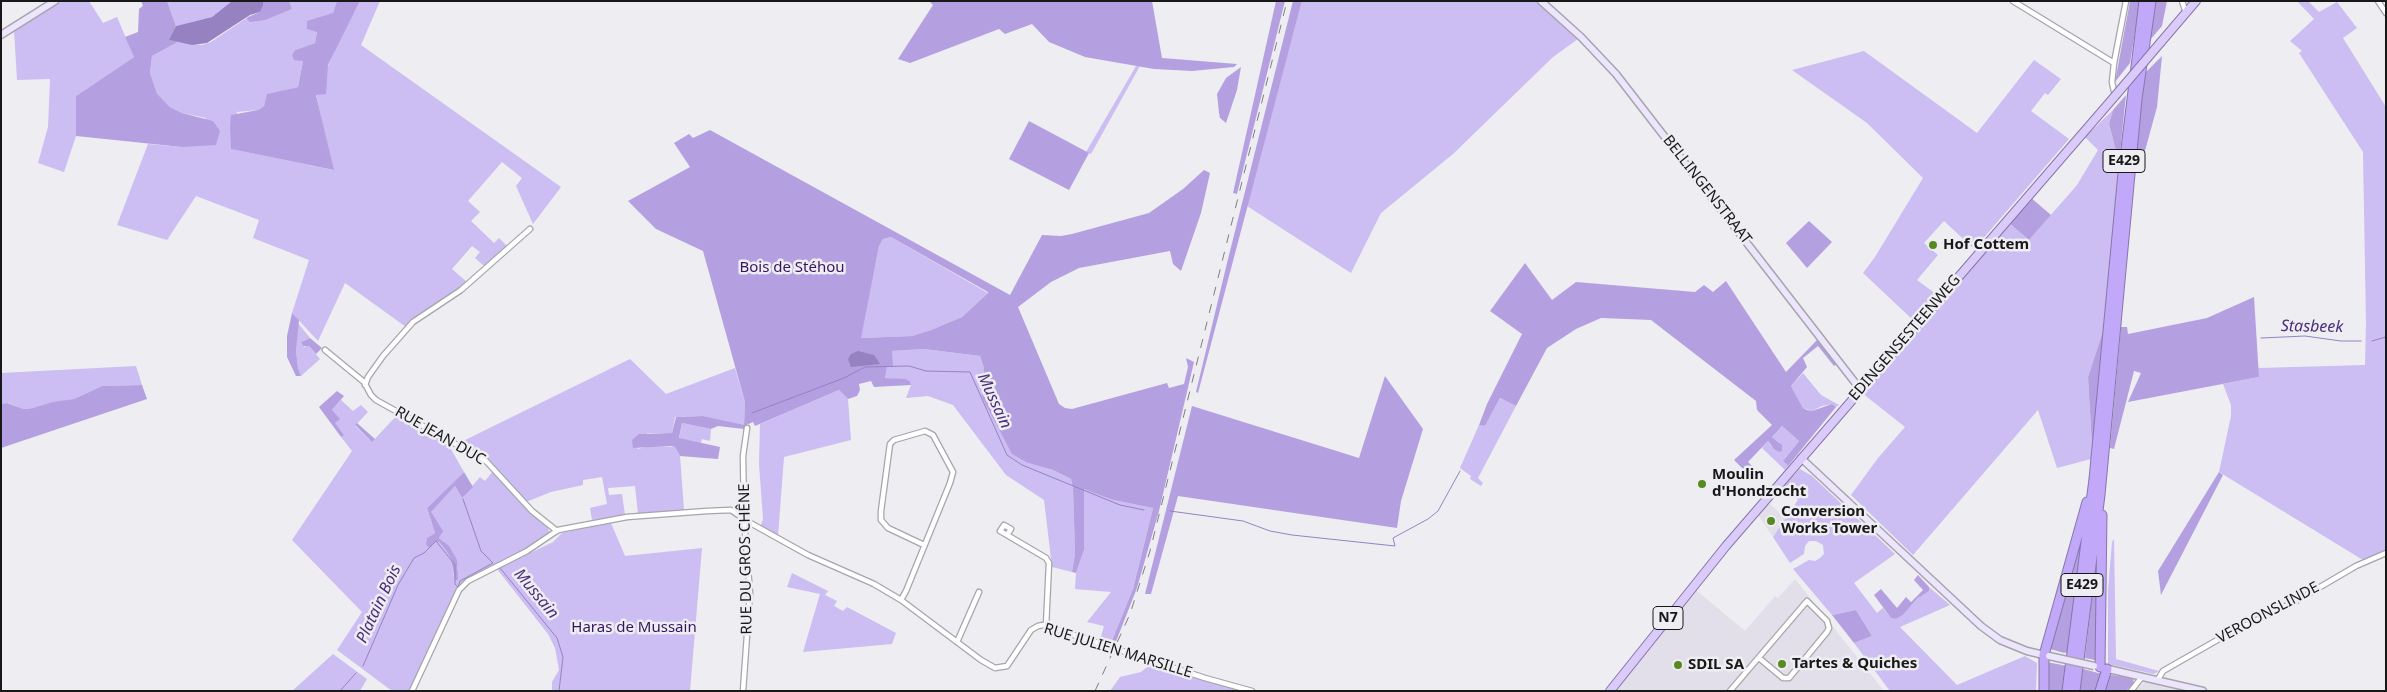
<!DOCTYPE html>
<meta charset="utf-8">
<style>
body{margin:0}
#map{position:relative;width:2387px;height:692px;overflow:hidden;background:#eeedf2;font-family:"Noto Sans",sans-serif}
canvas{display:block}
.frame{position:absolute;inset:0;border:2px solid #181819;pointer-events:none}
</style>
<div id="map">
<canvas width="2387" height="692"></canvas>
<div class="frame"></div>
</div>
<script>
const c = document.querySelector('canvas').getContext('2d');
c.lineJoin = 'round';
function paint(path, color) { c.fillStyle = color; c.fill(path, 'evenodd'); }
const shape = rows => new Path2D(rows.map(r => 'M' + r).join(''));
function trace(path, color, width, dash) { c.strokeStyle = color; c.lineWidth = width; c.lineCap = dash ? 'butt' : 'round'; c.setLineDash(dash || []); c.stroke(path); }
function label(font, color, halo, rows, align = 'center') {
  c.font = font + ' "Noto Sans",sans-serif'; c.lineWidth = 5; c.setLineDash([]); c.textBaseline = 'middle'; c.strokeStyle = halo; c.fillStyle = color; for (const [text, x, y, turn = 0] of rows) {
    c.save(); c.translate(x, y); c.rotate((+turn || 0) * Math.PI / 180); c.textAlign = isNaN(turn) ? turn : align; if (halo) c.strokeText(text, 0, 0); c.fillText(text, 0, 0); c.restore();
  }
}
const built = shape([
 [1769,503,1786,519,1773,537,1758,515],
 [1795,579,1884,691,1616,691,1696,590,1745,631,1775,596,1778,598],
 [2145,682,2182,691,2135,691]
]);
const green = shape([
 [60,1,89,1,103,23,117,17,134,57,76,96,76,136,64,172,38,163,48,127,50,79,17,80,14,30],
 [167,1,232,1,212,17,176,26],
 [289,1,337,1,333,13,317,32,315,43,295,50,292,55,303,61,298,87,268,94,264,106,258,110,237,112,232,149,333,170,316,94,335,50,360,1,380,1,361,45,561,187,533,224,516,186,522,178,502,162,468,201,480,212,471,221,494,243,499,238,507,246,484,266,475,258,480,252,472,246,452,269,467,282,422,313,406,327,345,283,318,341,292,313,309,260,253,238,259,220,196,196,167,240,117,225,148,144,182,147,206,118,182,113,170,107,157,95,150,73,152,56,178,42,202,45,211,42,248,17,250,22,292,9],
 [1302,1,1538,1,1578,39,1553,57,1453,154,1381,213,1351,273,1247,206],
 [2297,1,2308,1,2319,12,2337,2,2357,28,2343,38,2386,107,2386,551,2363,560,2219,472,2231,416,2231,405,2223,384,2259,377,2258,368,2365,365,2366,324,2363,152,2299,53,2302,51,2290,41,2314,19],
 [1864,51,1977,133,2034,60,2061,79,2048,95,2045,93,2031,111,2069,139,1974,249,1944,221,1924,243,1938,255,1917,280,1936,294,1913,320,1863,273,1875,257,1923,178,1867,123,1792,70],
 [1136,66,1140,66,1091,154,1086,152],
 [2113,110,2109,124,2119,162,2104,328,2088,377,2092,446,2091,459,2057,468,2038,410,1913,555,1851,495,1878,458,1905,427,1862,393,2009,223,2029,240,2077,185,2098,150,2085,137],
 [891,237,988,293,962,317,931,330,912,336,860,338,879,246,883,239],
 [298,323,310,338,301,342,304,347,308,345,320,359,301,376,298,368,296,351],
 [924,349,980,356,984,368,982,397,1028,463,1053,470,1071,479,1073,488,1075,554,1072,572,1052,567,1044,500,1006,475,953,405,928,396,906,398,911,385,910,381,885,378,887,367,892,366,892,351],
 [630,359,666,394,735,368,745,402,744,426,703,416,675,417,672,433,647,433,637,449,651,446,675,447,680,456,684,510,638,514,635,486,608,488,609,495,622,494,625,515,592,520,590,508,607,504,602,477,583,480,583,485,551,492,526,502,491,462,483,456,457,444],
 [136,366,142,385,102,386,74,399,33,408,24,409,8,403,1,404,1,373],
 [1803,373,1821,395,1839,405,1836,407,1832,404,1822,406,1812,411,1803,408,1791,386],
 [839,390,848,399,851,440,784,457,778,536,760,528,763,519,759,464,760,424],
 [1500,398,1516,406,1478,478,1483,483,1481,486,1470,479,1471,476,1460,468,1479,425,1485,426],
 [341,400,353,411,361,405,368,412,355,426,372,442,399,413,448,444,464,472,427,508,435,533,427,538,439,542,445,549,451,559,454,577,458,568,443,541,439,538,442,531,430,512,455,486,462,498,480,477,485,481,493,471,526,508,548,527,549,534,526,550,476,574,458,586,409,691,392,691,337,650,362,612,292,540,352,451,341,437,343,434,334,423,332,410],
 [682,423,711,429,710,441,702,439,701,443,679,439],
 [1782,426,1799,441,1783,461,1788,466,1785,470,1762,448,1768,441,1771,446,1780,443,1772,437],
 [1800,469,1812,476,1895,554,1854,583,1877,613,1883,608,1891,618,1896,619,1903,615,1921,595,1929,591,1929,587,1950,605,1900,627,1957,685,2025,656,2037,663,2036,691,1890,691,1854,643,1872,636,1856,610,1832,615,1793,569,1809,560,1815,561,1820,558,1824,554,1823,545,1816,541,1809,541,1805,546,1804,554,1790,563,1773,537,1798,500,1782,487],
 [1084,488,1113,500,1153,508,1133,589,1111,643,1100,640,1104,626,1087,622,1111,592,1075,589,1076,573,1084,550],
 [611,523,625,556,702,548,690,691,552,691,552,682,559,670,555,648,548,634,497,569,553,542,562,533],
 [2114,539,2116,659,2159,671,2154,674,2108,664,2108,591,2112,542],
 [792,573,828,591,825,595,837,601,834,606,843,611,847,607,896,633,892,644,803,652,820,594,787,587],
 [333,654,367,679,360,691,292,691],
 [1152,663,1239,689,1238,691,1110,691,1120,677,1141,672]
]);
const forest = shape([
 [141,1,167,1,176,26,170,40,178,42,152,56,150,73,157,94,170,107,182,113,213,121,220,131,216,145,182,147,76,136,76,96,134,57,125,37,138,32,139,9,143,6],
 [263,1,289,1,292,9,265,20,250,22,247,19,248,17,260,12],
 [337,1,360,1,328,65,326,94,316,95,334,170,231,149,230,127,231,115,258,110,264,106,267,94,298,87,303,61,294,60,292,55,295,50,315,43,317,32,307,29,307,21,333,13],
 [929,1,1152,1,1162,58,1237,64,1234,67,1192,71,1154,69,1085,57,1049,42,1032,24,1005,34,999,29,910,63,898,59,933,5],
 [1276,1,1285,1,1237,194,1233,193],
 [1293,1,1302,1,1198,393,1196,392,1227,263],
 [2130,1,2140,1,2130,63,2115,82],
 [2156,1,2167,1,2162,26,2150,40],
 [2162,56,2157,107,2140,169,2134,170,2145,73],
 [1241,67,1237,90,1226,123,1220,118,1219,113,1217,94,1226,78],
 [2126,95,2119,162,2109,124,2113,110],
 [1029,121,1089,153,1069,190,1009,159],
 [710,130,1010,295,1042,235,1061,236,1072,234,1149,213,1183,189,1204,170,1210,173,1201,213,1181,271,1173,264,1170,251,1079,268,1051,282,1018,307,1059,404,1065,408,1072,409,1167,383,1169,388,1184,384,1188,367,1186,358,1194,362,1159,511,1137,588,1115,644,1111,643,1133,589,1153,508,1113,500,1084,489,1084,550,1076,573,1072,572,1075,554,1073,488,1071,479,1053,470,1028,463,1012,454,982,397,984,368,980,356,924,349,892,351,893,367,887,367,885,378,905,379,910,381,911,385,874,387,871,381,859,384,860,390,857,396,848,399,839,390,755,426,753,422,744,426,744,429,718,426,711,429,682,423,679,438,720,447,718,459,680,456,675,447,671,446,633,448,632,440,639,434,672,433,676,417,703,416,744,425,745,402,703,251,656,229,628,201,690,167,674,143,689,134,693,138],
 [891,237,988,292,988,293,962,317,931,330,912,336,861,338,879,246,883,239],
 [2030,197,2051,215,2029,240,2009,223],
 [1809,221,1832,242,1807,268,1786,243],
 [1525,263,1552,300,1576,282,1695,292,1704,285,1713,292,1726,281,1786,372,1818,339,1837,364,1834,366,1818,346,1803,358,1807,367,1791,386,1803,408,1807,410,1812,411,1832,404,1836,407,1788,466,1783,461,1799,441,1782,426,1772,437,1782,445,1782,451,1779,452,1774,449,1768,441,1748,462,1752,466,1746,472,1734,460,1772,425,1757,410,1756,401,1651,320,1601,318,1576,329,1547,348,1516,406,1500,398,1485,426,1479,425,1487,404,1522,334,1490,311],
 [2254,297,2259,377,2128,402,2141,373,2134,371,2114,449,2110,448,2121,327,2127,327,2128,334,2207,318],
 [292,313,299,320,296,351,298,368,301,376,296,376,287,357,287,336],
 [2104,328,2092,446,2088,377],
 [310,338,322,348,316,354,309,346,303,346,301,342],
 [1385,376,1423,429,1401,501,1397,528,1178,496,1151,594,1145,594,1192,406,1359,458],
 [142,385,147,399,1,448,1,404,7,403,24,409,33,408,53,402,74,399,102,386],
 [337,391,344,396,332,410,340,419,335,423,344,435,341,437,319,407],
 [357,423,375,439,372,442,355,425],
 [464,472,473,487,462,498,455,486,431,512,443,531,439,538,449,546,457,560,458,580,455,580,451,559,445,549,439,542,435,541,431,547,428,547,426,544,427,538,435,533,427,508],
 [2219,472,2223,475,2161,595,2158,571],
 [2078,543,2082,543,2068,652,2064,653,2050,649],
 [2096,564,2099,564,2095,660,2085,658],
 [1918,575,1929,587,1929,591,1918,598,1903,615,1896,619,1891,618,1874,595,1881,589,1897,608,1906,597,1911,602,1923,590,1914,580],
 [1856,610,1872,636,1854,643,1832,615],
 [2047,662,2067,666,2063,691,2046,691],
 [2083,669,2102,674,2096,691,2080,691],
 [2112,675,2128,677,2133,679,2134,683,2126,691,2102,691,2106,677]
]);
const water = shape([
 [232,1,263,1,263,5,260,12,250,15,207,43,192,45,169,40,176,26,212,17],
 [858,351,874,355,880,364,851,367,848,359,851,354]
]);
const stream = shape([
 [2261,338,2305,336,2341,341,2361,341],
 [2372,341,2386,337],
 [752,413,844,378,865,367,909,366,926,371,970,372,1007,455,1022,465,1120,505,1144,510],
 [1170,511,1243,521,1270,531,1292,535,1395,546,1393,538,1428,519,1438,511,1460,471],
 [500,568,557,638,563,657,559,691],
 [458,587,460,581,493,563,481,551,463,499],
 [363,666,398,585,414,558,424,553,436,541,455,565,455,584,458,587],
 [340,691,356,673]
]);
const street = shape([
 [2013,1,2114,63],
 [2182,1,2186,13],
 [2378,1,2386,13],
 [2115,96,2112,82,2114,63,2126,1],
 [325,350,364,382,371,395,376,400,486,461,532,511,557,531],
 [365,385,368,377,383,356,413,322,461,290,530,229],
 [745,520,808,555,874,584,901,600,981,660,995,668,1007,666,1031,630,1038,626,1043,625,1205,678,1252,691],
 [1007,535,1000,531,1004,525,1011,529,1007,535,1046,558,1049,563,1046,626],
 [901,600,906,591,950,483,953,472,933,435,925,431,894,440,890,444,881,511,881,520,888,528,924,545],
 [957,642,979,592],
 [2157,681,2163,671,2226,635,2298,600,2356,566,2386,553],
 [412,691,459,590,468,581,527,551,558,530,627,517,707,511,731,510,744,519],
 [743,691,750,593,744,519,743,456,747,428],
 [1730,691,1807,601,1827,621,1829,628,1827,632,1789,678,1783,678,1759,658],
 [2131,691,2142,677]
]);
const secondary = shape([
 [1541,1,1581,37,1616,74,1860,389],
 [1,35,55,1],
 [1801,458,1981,626,2000,640,2027,651,2048,656],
 [2104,668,2203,691]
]);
const primary = shape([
 [2161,42,2196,1],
 [1610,691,1726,546,2115,96]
]);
const highway = shape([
 [2100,667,2102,515],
 [2044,691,2044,655,2087,502],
 [2067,691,2094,479,2123,173,2144,1],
 [2075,691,2100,495,2137,99,2151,1],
 [2100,691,2107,669]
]);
const rail = shape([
 [1095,691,1130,614,1150,551,1287,1]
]);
const secondaryBridge = shape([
 [2049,656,2094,666]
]);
const primaryBridge = shape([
 [2115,96,2161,42]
]);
const markers = [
 [1933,245,5,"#578a21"],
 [1702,484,5,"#578a21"],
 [1771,521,5,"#578a21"],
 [1782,664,5,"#578a21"],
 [1678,665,5,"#578a21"]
];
const shields = [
 [2124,161,42],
 [2082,585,42],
 [1668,618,30]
];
const shieldNames = [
 ["E429",2124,161],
 ["E429",2082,585],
 ["N7",1668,618]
];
const streetNames = [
 ["BELLINGENSTRAAT",1707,190,52],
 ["EDINGENSESTEENWEG",1905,338,-49],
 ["RUE JEAN DUC",440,436,30],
 ["RUE DU GROS CHÊNE",746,559,-91],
 ["VEROONSLINDE",2268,613,-28],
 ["RUE JULIEN MARSILLE",1118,651,17]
];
const poiNames = [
 ["Hof Cottem",1943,245],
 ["Moulin",1712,475],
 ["d'Hondzocht",1712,492],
 ["Conversion",1781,512],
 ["Works Tower",1781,529],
 ["Tartes & Quiches",1792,664],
 ["SDIL SA",1688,665]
];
const parkNames = [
 ["Bois de Stéhou",792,268],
 ["Haras de Mussain",634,628]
];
const waterNames = [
 ["Stasbeek",2312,327,1],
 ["Mussain",994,401,65],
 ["Mussain",536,594,50],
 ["Platain Bois",379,604,-65]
];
paint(built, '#e2dfeb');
paint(green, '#ccbdf2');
paint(forest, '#b4a0e0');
paint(water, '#9682c0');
trace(stream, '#9682c0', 1);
trace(street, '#a6a5aa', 7);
trace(secondary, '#a6a5aa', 9);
trace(primary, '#8676aa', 10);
trace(highway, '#8676aa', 11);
trace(street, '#fff', 4.5);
trace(secondary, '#ece5fd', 6);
trace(primary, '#dacbfb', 8);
trace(highway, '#c1a8f8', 9);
trace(rail, '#7e7d80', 1, [9, 9]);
trace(secondaryBridge, '#a6a5aa', 9, []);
trace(primaryBridge, '#8676aa', 10, []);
trace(secondaryBridge, '#ece5fd', 6);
trace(primaryBridge, '#dacbfb', 8);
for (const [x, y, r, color] of markers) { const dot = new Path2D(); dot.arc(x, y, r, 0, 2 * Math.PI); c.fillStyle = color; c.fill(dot); trace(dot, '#eeedf2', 2); }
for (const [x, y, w] of shields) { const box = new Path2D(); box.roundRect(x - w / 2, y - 11.5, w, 23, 4); c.fillStyle = '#eeedf2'; c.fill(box); trace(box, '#181819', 1); }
label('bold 14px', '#181819', null, shieldNames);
label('15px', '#181819', '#eeedf2', streetNames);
label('bold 15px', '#181819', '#eeedf2', poiNames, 'left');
label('15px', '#36155f', '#eeedf2', parkNames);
label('italic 16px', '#4b2e78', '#eeedf2', waterNames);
</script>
